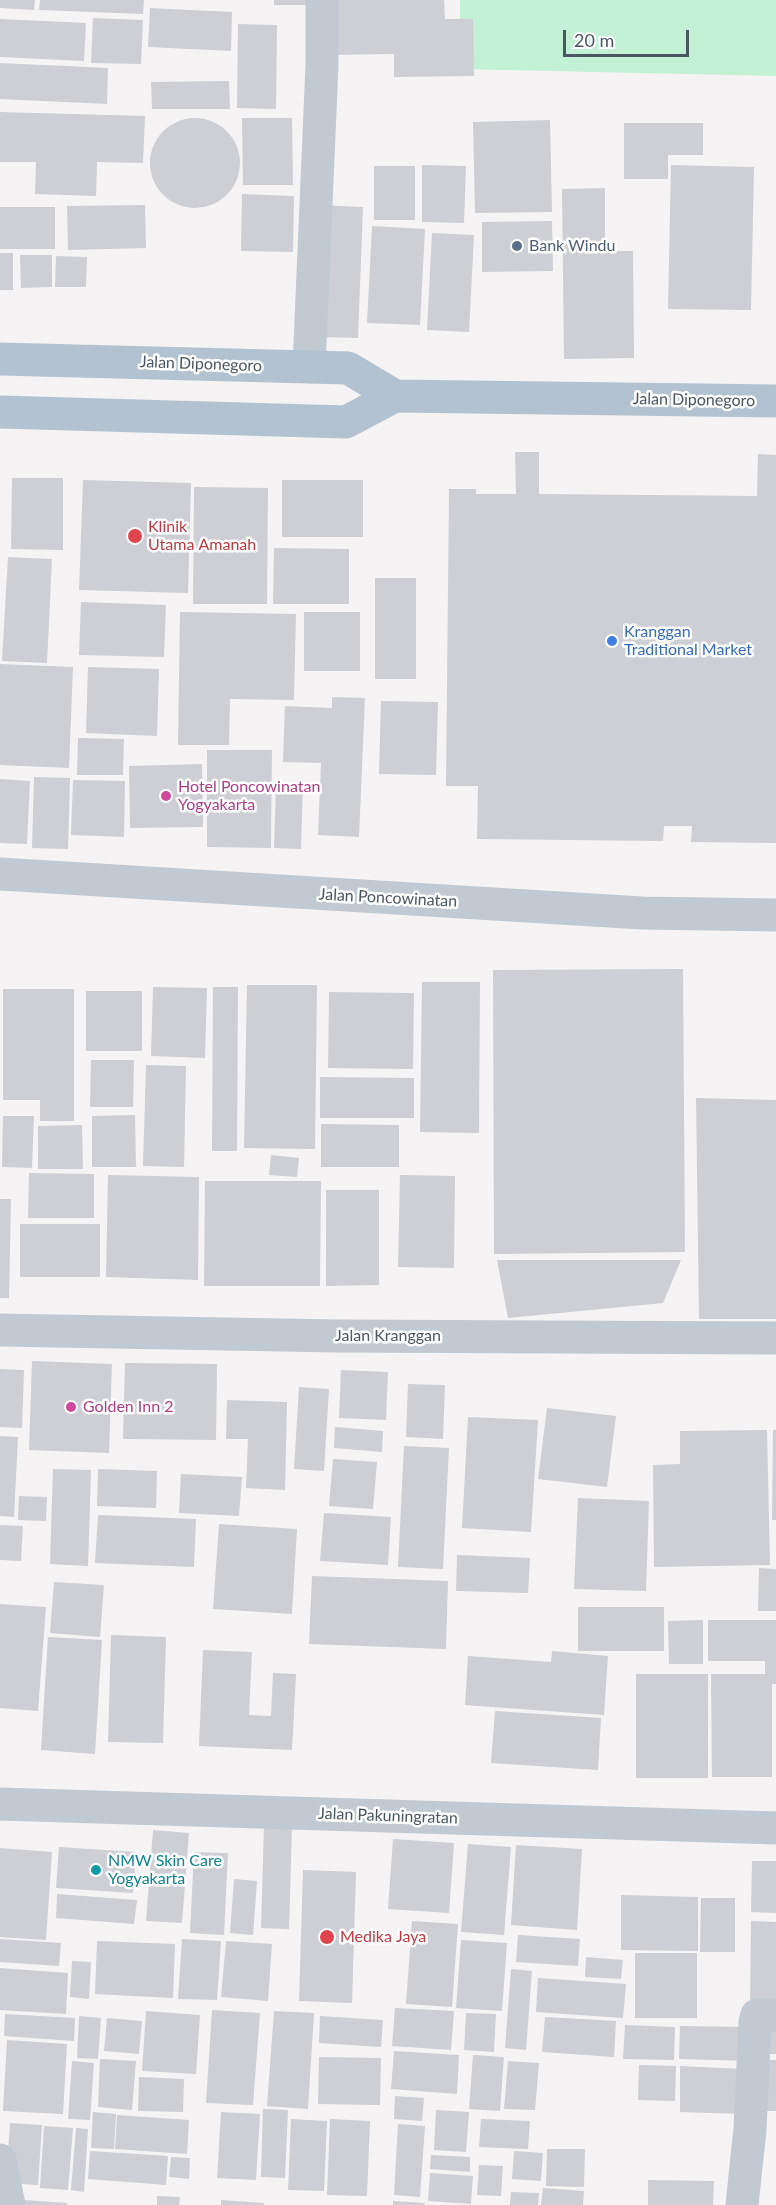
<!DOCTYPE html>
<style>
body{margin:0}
#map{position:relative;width:776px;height:2205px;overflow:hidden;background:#f5f3f3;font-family:Lato,sans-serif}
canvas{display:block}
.scale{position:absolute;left:563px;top:30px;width:126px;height:27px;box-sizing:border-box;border:3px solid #4a5661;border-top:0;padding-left:8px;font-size:18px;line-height:21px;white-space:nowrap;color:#4a5661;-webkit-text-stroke:4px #fff;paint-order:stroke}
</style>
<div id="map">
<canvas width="776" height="2205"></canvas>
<div class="scale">20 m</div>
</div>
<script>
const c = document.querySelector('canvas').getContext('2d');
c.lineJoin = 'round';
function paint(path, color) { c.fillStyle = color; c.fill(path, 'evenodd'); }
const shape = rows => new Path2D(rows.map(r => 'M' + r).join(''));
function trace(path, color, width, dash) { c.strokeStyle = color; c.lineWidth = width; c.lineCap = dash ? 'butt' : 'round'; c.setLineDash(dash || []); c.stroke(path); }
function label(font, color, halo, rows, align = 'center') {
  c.font = font + ' Lato,sans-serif'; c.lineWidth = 5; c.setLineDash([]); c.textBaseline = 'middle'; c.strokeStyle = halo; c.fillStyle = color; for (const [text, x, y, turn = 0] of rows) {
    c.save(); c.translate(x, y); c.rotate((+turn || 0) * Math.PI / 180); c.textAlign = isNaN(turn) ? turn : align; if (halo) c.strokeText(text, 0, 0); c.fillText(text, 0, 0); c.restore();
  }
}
const green = shape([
 [460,0,776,0,776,76,460,69]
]);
const building = shape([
 [0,0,35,0,34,10,0,8],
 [40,0,144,0,143,14,39,10],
 [274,0,318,0,318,5,274,5],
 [326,0,444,0,445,19,473,19,474,76,394,77,394,54,326,55],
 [150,8,232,12,231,51,148,47],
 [93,18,143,20,141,64,91,63],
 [0,19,86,23,84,61,0,57],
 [238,24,277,25,276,109,237,108],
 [0,63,108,68,107,104,0,99],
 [229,81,230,109,152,109,151,82],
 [0,112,145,116,143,163,97,162,96,196,35,194,36,162,0,162],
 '150 163a45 45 0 1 1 90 0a45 45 0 1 1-90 0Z',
 [242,118,292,118,293,185,243,185],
 [550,120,552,212,475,213,473,122],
 [624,123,703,123,703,155,668,155,668,179,624,179],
 [422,165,466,166,464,223,422,222],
 [671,165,754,167,751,310,668,309],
 [374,166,415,166,415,220,374,220],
 [605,188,605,251,633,251,634,358,564,359,562,189],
 [242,194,294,196,293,252,241,251],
 [145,205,146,248,68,250,67,206],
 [323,205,363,207,358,338,317,337],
 [0,207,55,207,55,249,0,249],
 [552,221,553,271,482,272,482,222],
 [372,226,425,229,420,325,367,323],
 [432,233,474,235,469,332,427,330],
 [0,253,13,253,13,290,0,290],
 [20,255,52,255,52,287,21,288],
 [56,256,87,257,86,287,55,287],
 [515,452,539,452,539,494,757,496,758,454,776,455,776,843,691,842,692,826,664,826,663,841,477,839,478,786,446,786,449,489,476,489,476,494,516,494],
 [12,478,63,478,63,550,11,549],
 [83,480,191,483,188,593,79,590],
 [282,480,363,480,363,537,282,537],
 [194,487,268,488,267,604,193,604],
 [274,548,349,549,349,604,273,604],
 [8,557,52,559,47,663,2,661],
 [375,578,416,578,416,679,375,679],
 [81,602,166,605,164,657,79,655],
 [180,612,296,614,294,700,230,699,229,745,178,745],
 [304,612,360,612,360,671,304,671],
 [0,664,73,667,69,768,0,765],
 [88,667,159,669,157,736,86,733],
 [332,697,365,698,359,837,318,835,321,763,283,762,285,706,332,708],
 [381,701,438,702,436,775,379,774],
 [78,738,124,739,123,775,77,775],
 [207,750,272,750,271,848,207,847],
 [202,764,203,827,130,828,129,766],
 [34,777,70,778,68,849,32,848],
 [0,779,30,781,27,844,0,843],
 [73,780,125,781,124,837,71,835],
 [276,785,303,786,301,849,274,848],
 [683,969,685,1252,494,1254,493,970],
 [422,982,480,982,479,1133,420,1132],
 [247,985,317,985,315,1149,244,1148],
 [153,987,207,988,205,1058,151,1056],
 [213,987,238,987,237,1151,212,1151],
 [3,989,74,989,74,1121,40,1121,40,1100,3,1100],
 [86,991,142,991,142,1051,86,1051],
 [329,992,414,993,413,1069,328,1068],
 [91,1060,134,1060,133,1107,90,1107],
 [146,1065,186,1066,184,1167,143,1166],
 [320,1077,414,1078,414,1118,320,1118],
 [696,1098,776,1100,776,1319,699,1319],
 [135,1115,136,1167,92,1167,92,1116],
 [3,1116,34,1116,32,1168,2,1167],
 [321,1124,399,1125,399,1167,321,1167],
 [82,1125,83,1169,38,1169,38,1126],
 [271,1155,299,1158,297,1177,269,1175],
 [29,1173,94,1174,94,1218,28,1218],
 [108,1175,199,1177,198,1280,106,1277],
 [400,1175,455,1176,454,1268,398,1267],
 [205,1181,321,1181,320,1286,204,1286],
 [326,1190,379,1190,379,1285,326,1286],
 [0,1199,11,1199,9,1298,0,1298],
 [20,1224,100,1224,100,1277,20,1277],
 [497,1260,681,1260,663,1303,508,1318],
 [32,1361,112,1364,109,1453,29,1450],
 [125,1363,217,1364,216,1440,123,1439],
 [0,1369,24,1370,22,1428,0,1427],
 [341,1370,388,1372,386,1420,339,1418],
 [408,1384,445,1385,443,1439,406,1437],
 [299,1387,329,1389,324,1471,294,1469],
 [227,1400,287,1402,285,1490,246,1488,248,1439,226,1439],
 [547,1408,616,1416,607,1487,538,1479],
 [468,1417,538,1420,531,1532,462,1528],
 [335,1427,383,1431,382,1452,334,1448],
 [767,1430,770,1565,654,1567,653,1465,680,1464,680,1431],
 [773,1430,776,1430,776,1520,772,1520],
 [0,1436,18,1437,14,1517,0,1516],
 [404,1446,449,1448,443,1569,398,1567],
 [333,1459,377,1462,373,1509,329,1506],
 [53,1469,91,1470,88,1566,50,1564],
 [98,1469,157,1471,156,1508,97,1506],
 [181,1474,242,1477,239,1516,179,1513],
 [19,1496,47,1497,46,1521,18,1520],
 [578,1498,649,1501,646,1591,574,1589],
 [324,1513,391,1517,388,1565,320,1561],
 [98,1515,196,1519,194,1567,95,1563],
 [219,1524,297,1529,292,1614,213,1609],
 [0,1525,23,1526,21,1561,0,1560],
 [457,1555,530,1558,528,1593,456,1591],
 [759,1568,776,1569,776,1611,758,1611],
 [312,1576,448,1581,446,1649,309,1644],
 [54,1582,104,1585,100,1637,50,1633],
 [0,1604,46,1607,38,1711,0,1708],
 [578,1607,664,1607,664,1651,578,1651],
 [703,1620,703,1664,669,1664,668,1621],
 [708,1620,776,1620,776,1684,772,1684,772,1777,712,1777,711,1674,765,1674,765,1661,708,1661],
 [111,1635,166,1637,163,1743,108,1742],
 [48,1637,102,1640,95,1754,41,1750],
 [203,1650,252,1652,249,1715,271,1716,273,1673,296,1674,292,1750,199,1746],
 [552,1651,608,1656,604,1715,465,1705,468,1656,551,1662],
 [636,1674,708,1674,708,1778,636,1778],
 [495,1711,601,1718,598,1770,491,1763],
 [264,1826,292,1828,289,1929,261,1928],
 [153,1830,189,1833,182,1923,146,1921],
 [393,1839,454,1843,449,1913,388,1909],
 [468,1844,511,1847,504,1935,461,1932],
 [516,1845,582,1849,577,1930,511,1925],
 [59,1847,136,1852,133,1893,56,1888],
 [0,1848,52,1852,46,1940,0,1937],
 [194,1852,228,1853,224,1935,190,1933],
 [752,1861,776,1861,776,1913,751,1912],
 [303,1870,356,1872,352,2003,299,2001],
 [234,1879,257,1881,253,1935,230,1933],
 [57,1894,137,1900,134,1924,56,1918],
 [621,1895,698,1897,698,1951,621,1950],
 [701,1898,735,1898,735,1952,700,1952],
 [412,1921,458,1924,452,2007,406,2004],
 [751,1921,776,1922,776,2010,750,2010],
 [518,1935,580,1939,578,1966,516,1962],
 [0,1939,61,1943,59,1966,0,1962],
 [182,1939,221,1941,217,2000,178,1999],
 [461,1940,507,1943,502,2011,456,2008],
 [97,1941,175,1944,173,1998,95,1994],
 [226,1941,272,1944,268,2001,221,1997],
 [635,1953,697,1953,697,2018,635,2018],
 [586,1957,623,1960,621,1979,585,1977],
 [72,1961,91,1962,89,1999,70,1997],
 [0,1968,68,1973,66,2014,0,2010],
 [511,1969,532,1971,526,2050,505,2048],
 [538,1978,626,1984,623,2018,536,2012],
 [395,2008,454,2011,451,2050,392,2046],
 [212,2010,260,2013,253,2105,206,2103],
 [146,2011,200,2015,196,2074,142,2071],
 [274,2011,314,2013,308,2109,267,2106],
 [466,2013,496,2014,494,2052,464,2050],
 [5,2014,75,2018,74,2041,4,2036],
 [79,2016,101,2018,98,2059,77,2058],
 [320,2016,383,2020,381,2047,319,2043],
 [545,2017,616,2021,614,2057,542,2052],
 [107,2018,142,2021,139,2054,104,2051],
 [762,2022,776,2022,776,2054,761,2054],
 [625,2025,675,2027,674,2060,623,2059],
 [680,2026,749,2027,749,2061,679,2059],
 [7,2040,67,2044,63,2114,3,2111],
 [394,2051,459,2055,457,2094,391,2089],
 [473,2055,504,2057,500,2111,469,2109],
 [319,2057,381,2058,380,2105,318,2104],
 [100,2059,136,2061,132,2110,98,2107],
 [763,2060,776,2060,776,2111,761,2111],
 [72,2061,94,2063,90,2120,68,2119],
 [508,2061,539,2063,535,2110,504,2109],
 [639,2065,676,2066,675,2101,638,2100],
 [680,2066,742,2069,741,2114,680,2112],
 [139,2077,184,2079,183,2112,138,2111],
 [395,2096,424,2098,422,2121,394,2119],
 [263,2109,288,2110,285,2178,261,2177],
 [436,2110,469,2112,466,2152,434,2150],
 [93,2112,116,2114,114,2149,91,2148],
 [221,2112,260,2114,256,2180,217,2178],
 [117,2115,189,2120,187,2154,115,2149],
 [291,2119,327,2121,324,2191,288,2190],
 [330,2119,370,2121,367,2196,327,2195],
 [481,2119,530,2121,528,2149,479,2147],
 [10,2123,42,2125,38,2185,6,2183],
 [398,2124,425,2126,420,2197,394,2195],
 [44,2126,73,2128,68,2190,40,2188],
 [76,2128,88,2129,84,2192,71,2190],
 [547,2149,585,2149,584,2187,546,2186],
 [90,2151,168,2156,166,2185,88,2179],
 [514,2151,543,2153,541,2181,512,2179],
 [431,2155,470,2157,470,2172,430,2169],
 [171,2157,190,2158,189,2179,169,2177],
 [479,2165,503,2166,501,2196,477,2195],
 [430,2173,473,2176,471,2204,428,2201],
 [648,2180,714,2181,713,2205,648,2205],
 [543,2188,584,2191,583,2205,541,2205],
 [511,2192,539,2193,538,2205,510,2205],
 [157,2196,180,2197,179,2205,157,2205],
 [25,2200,67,2203,67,2205,25,2205],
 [221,2200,264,2203,264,2205,221,2205],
 [393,2201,425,2203,424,2205,393,2205]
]);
const minor = shape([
 [309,367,322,65,322,0],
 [0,874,642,913,776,915],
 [0,1330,337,1336,776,1338],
 [0,1804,776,1828],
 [0,2160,9,2205],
 [742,2205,750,2129,755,2022,757,2015,776,2016]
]);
const primary = shape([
 [0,359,348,368,395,396],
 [0,412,346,422,395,396,776,401]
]);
const markers = [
 [517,246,6,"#5c6f8a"],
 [135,536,8,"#e0444e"],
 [612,641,6,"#3f7fe0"],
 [166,796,6,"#d1479c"],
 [71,1407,6,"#d1479c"],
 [96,1870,6,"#0f9aa8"],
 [327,1937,8,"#e0444e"]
];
const serviceNames = [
 ["Bank Windu",529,246]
];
const streetNames = [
 ["Jalan Diponegoro",201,364,2],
 ["Jalan Diponegoro",694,400,1],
 ["Jalan Poncowinatan",388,898,3],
 ["Jalan Kranggan",388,1336],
 ["Jalan Pakuningratan",388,1816,2]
];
const healthNames = [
 ["Klinik",148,527],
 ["Utama Amanah",148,545],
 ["Medika Jaya",340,1937]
];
const shopNames = [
 ["Kranggan",624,632],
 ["Traditional Market",624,650]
];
const hotelNames = [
 ["Hotel Poncowinatan",178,787],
 ["Yogyakarta",178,805],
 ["Golden Inn 2",83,1407]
];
const cultureNames = [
 ["NMW Skin Care",108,1861],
 ["Yogyakarta",108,1879]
];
paint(green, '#c3f1d5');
paint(building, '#cdcfd5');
trace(minor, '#c1cad2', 33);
trace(primary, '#b3c2d1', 33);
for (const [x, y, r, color] of markers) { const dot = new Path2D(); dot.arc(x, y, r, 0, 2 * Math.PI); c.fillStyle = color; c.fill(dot); trace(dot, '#fff', 2); }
label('16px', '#4e5e75', '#fff', serviceNames, 'left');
label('16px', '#4a5661', '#fff', streetNames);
label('16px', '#be3a42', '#fff', healthNames, 'left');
label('16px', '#366cbe', '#fff', shopNames, 'left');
label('16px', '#b23c85', '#fff', hotelNames, 'left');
label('16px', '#0d838f', '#fff', cultureNames, 'left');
</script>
